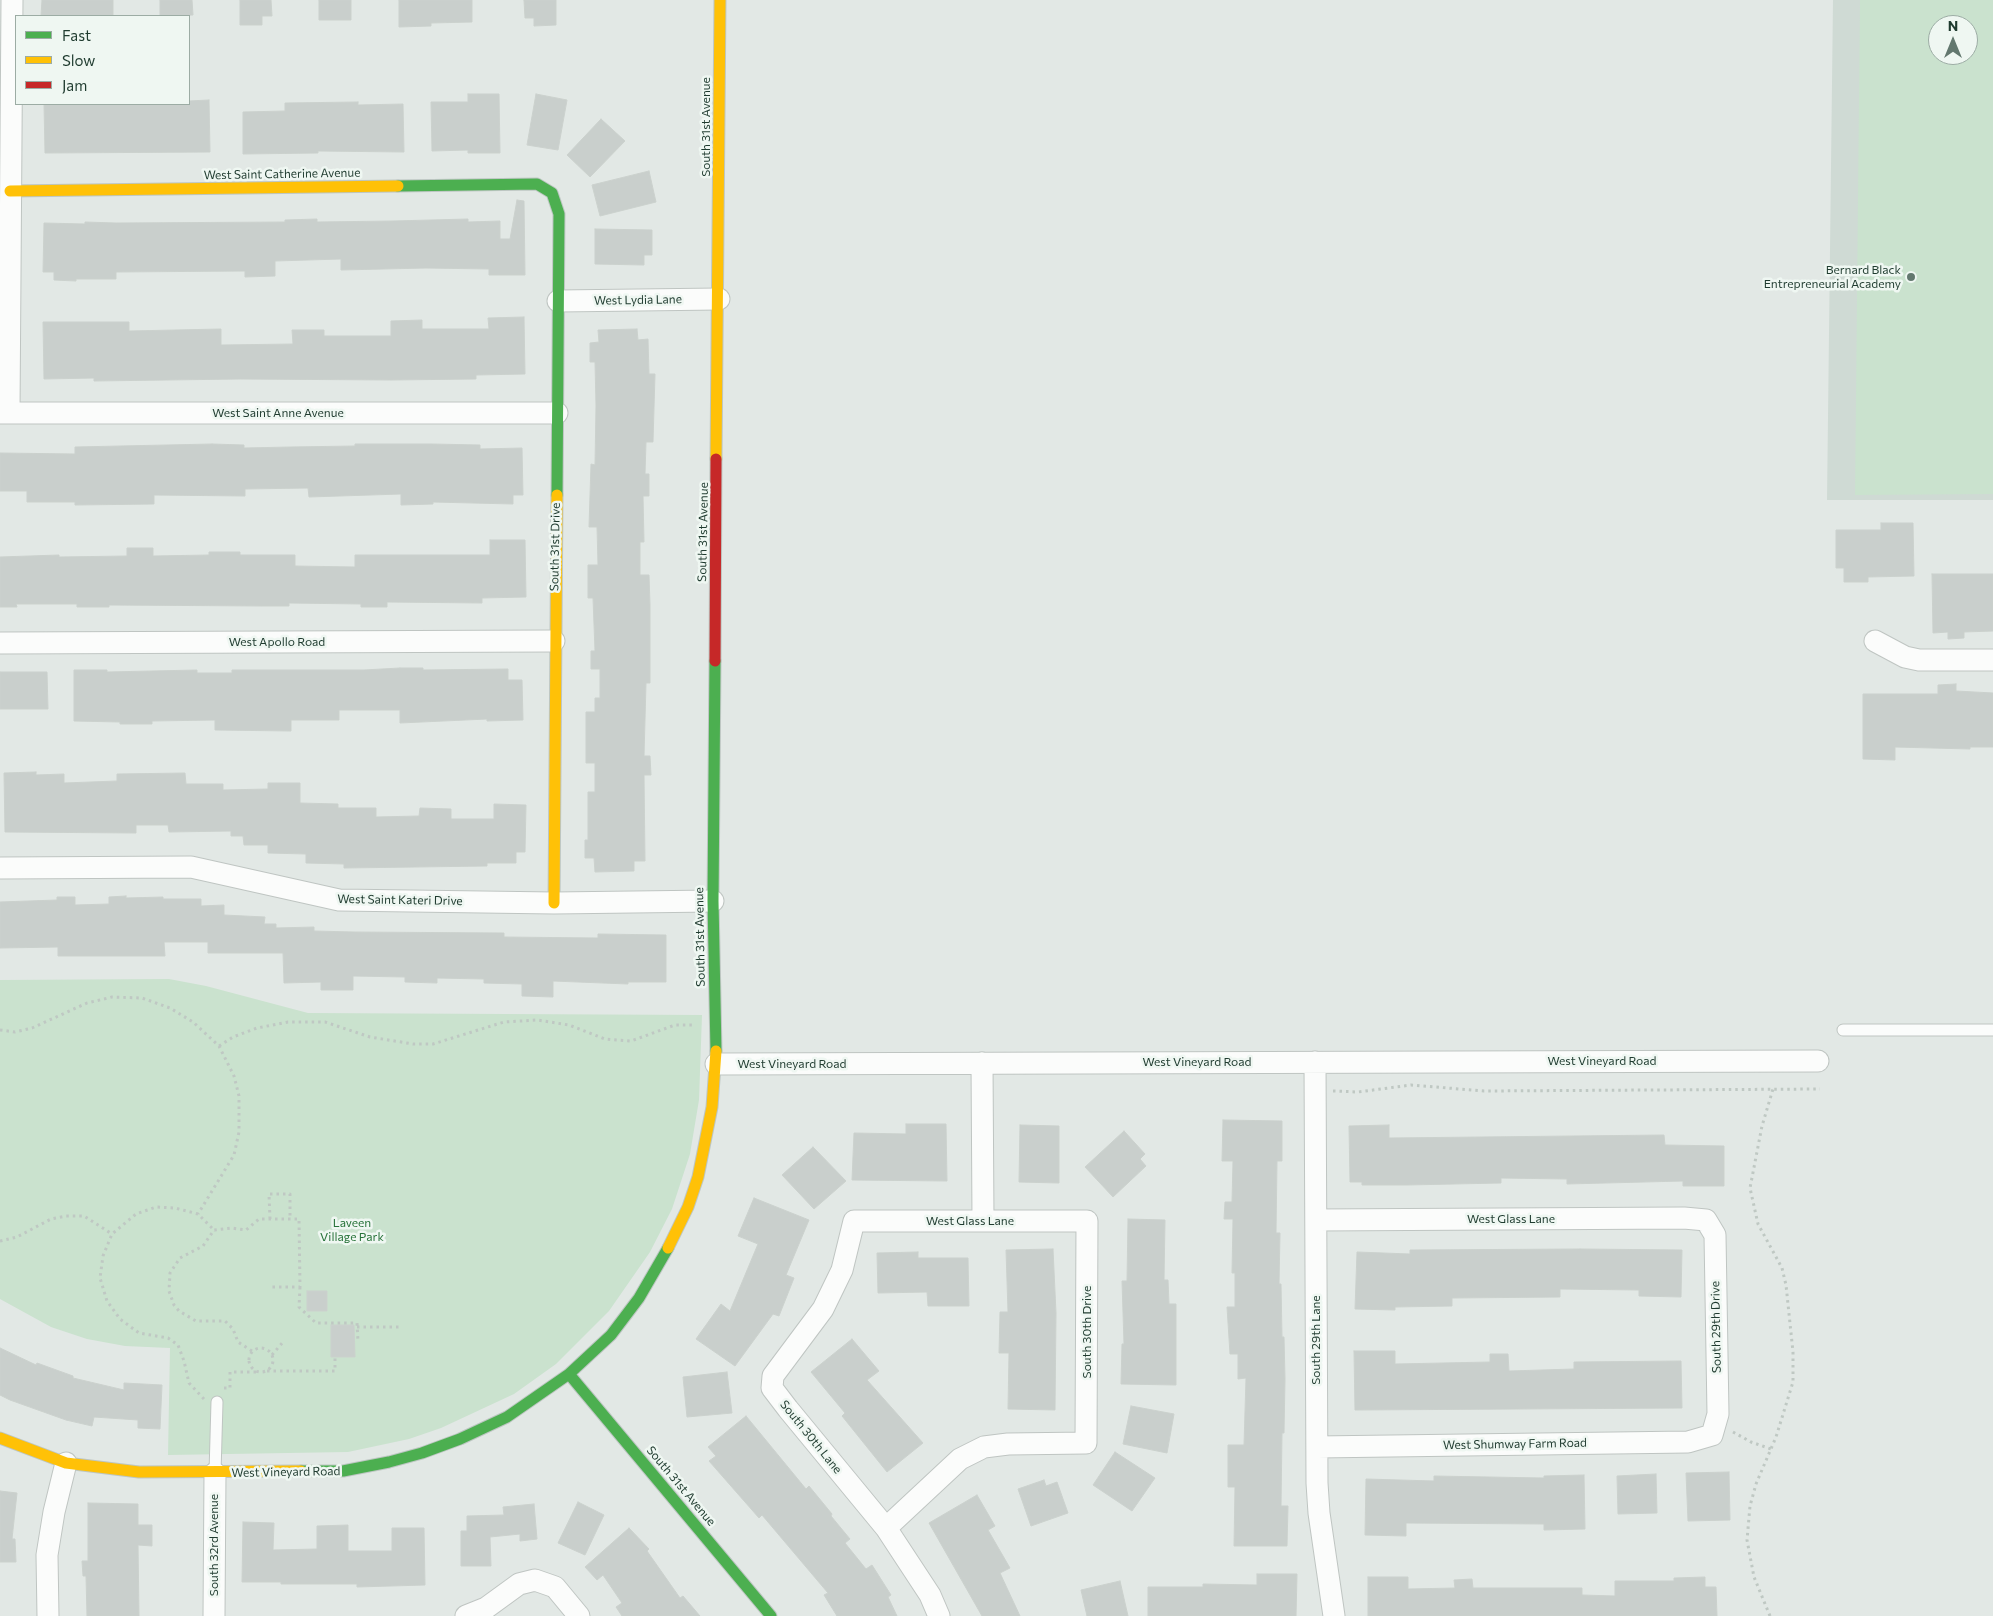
<!DOCTYPE html>
<style>
body{margin:0}
#map{position:relative;width:1993px;height:1616px;overflow:hidden;background:#e2e8e5;font-family:Commissioner,sans-serif}
canvas{display:block}
.legend{position:absolute;left:15px;top:15px;width:175px;height:90px;box-sizing:border-box;background:#eff7f2;border:1px solid #9caca4;margin:0;padding:6px 9px;list-style:none;font-size:15px;color:#1f3b2f}
.legend li{display:flex;align-items:center;gap:10px;height:25px}
.legend b{width:25px;border:1px solid #9caca4}
.north{position:absolute;left:1928px;top:15px;width:50px;height:50px;box-sizing:border-box;background:#eff7f2;border:1px solid #9caca4;border-radius:50%;rotate:0deg;font-size:14px;font-weight:700;line-height:20px;text-align:center;color:#1f3b2f}
.north::after{content:'';display:block;margin:auto;width:18px;height:22px;background:#63786f;clip-path:polygon(50% 0,100% 100%,50% 72%,0 100%)}
</style>
<div id="map">
<canvas width="1993" height="1616"></canvas>
<ul class="legend">
<li><b style="height:6px;background:#4caf50"></b>Fast</li>
<li><b style="height:6px;background:#ffc107"></b>Slow</li>
<li><b style="height:6px;background:#c62828"></b>Jam</li>
</ul>
<div class="north">N</div>
</div>
<script>
const c = document.querySelector('canvas').getContext('2d');
c.lineJoin = 'round';
function paint(path, color) { c.fillStyle = color; c.fill(path, 'evenodd'); }
const shape = rows => new Path2D(rows.map(r => 'M' + r).join(''));
function trace(path, color, width, dash) { c.strokeStyle = color; c.lineWidth = width; c.lineCap = dash ? 'butt' : 'round'; c.setLineDash(dash || []); c.stroke(path); }
function label(font, color, halo, rows, align = 'center') {
  c.font = font + ' Commissioner,sans-serif'; c.lineWidth = 5; c.setLineDash([]); c.textBaseline = 'middle'; c.strokeStyle = halo; c.fillStyle = color; for (const [text, x, y, turn = 0] of rows) {
    c.save(); c.translate(x, y); c.rotate((+turn || 0) * Math.PI / 180); c.textAlign = isNaN(turn) ? turn : align; if (halo) c.strokeText(text, 0, 0); c.fillText(text, 0, 0); c.restore();
  }
}
const built = shape([
 [1833,0,1993,0,1993,500,1827,500],
 [1938,25,1968,25,1968,55,1938,55]
]);
const green = shape([
 [1860,0,1993,0,1993,494,1855,495],
 [1938,25,1968,25,1968,55,1938,55],
 [169,979,206,986,308,1013,702,1015,699,1100,690,1154,672,1209,650,1252,609,1311,556,1364,514,1394,441,1428,409,1439,348,1452,168,1455,170,1348,125,1346,87,1339,51,1327,0,1299,0,980]
]);
const building = shape([
 [42,0,113,0,113,16,41,16,42,0],
 [160,0,192,0,193,15,160,16,160,0],
 [240,0,271,0,272,16,262,16,262,25,240,25,240,0],
 [319,0,351,0,351,20,319,20,319,0],
 [399,0,472,0,472,22,431,23,431,26,399,27,399,0],
 [524,0,556,0,556,25,534,26,534,18,525,18,524,0],
 [468,94,499,94,500,153,468,153,468,150,432,151,431,102,468,102,468,94],
 [536,94,567,100,558,150,527,145,536,94],
 [209,100,210,152,45,153,44,104,189,104,189,101,209,100],
 [358,102,358,105,403,104,404,152,318,151,318,153,243,154,243,112,285,111,285,103,358,102],
 [601,119,625,141,590,177,567,155,601,119],
 [649,171,656,202,600,216,592,185,649,171],
 [517,200,524,201,525,275,489,275,489,269,426,268,341,270,341,259,275,261,275,276,245,277,245,271,116,272,116,279,76,279,76,281,54,280,54,272,43,272,44,223,85,224,85,222,116,223,285,222,285,220,317,219,317,222,393,221,468,219,468,222,500,221,500,239,510,239,517,200],
 [595,229,652,230,652,255,644,255,644,265,595,264,595,229],
 [524,317,525,374,476,375,476,379,391,380,240,379,94,381,94,378,44,379,43,322,129,322,129,331,221,329,221,345,293,344,292,330,324,330,324,336,391,336,391,321,422,320,422,329,489,329,488,318,524,317],
 [637,329,638,340,648,339,649,374,655,374,653,442,646,442,645,474,649,474,649,496,643,496,644,542,640,542,640,575,649,575,650,605,650,683,646,683,644,756,650,756,651,775,644,775,645,861,634,861,634,871,595,872,594,858,585,858,585,840,588,840,588,792,595,792,595,763,586,763,586,712,595,712,595,698,600,698,600,669,591,669,591,651,595,651,593,598,588,598,588,565,598,565,597,527,589,527,591,464,595,465,596,406,595,362,590,362,590,343,599,342,598,330,637,329],
 [212,444,244,445,244,448,290,447,355,446,355,444,432,444,480,445,480,449,522,448,523,495,513,495,513,504,433,502,433,504,401,505,401,494,309,497,308,488,245,489,245,496,154,495,154,504,75,505,75,502,27,502,27,491,0,491,0,453,75,454,75,447,212,444],
 [1881,523,1913,523,1914,576,1868,577,1868,582,1844,582,1844,568,1836,568,1836,530,1881,530,1881,523],
 [490,540,525,540,526,597,482,598,482,603,387,602,387,607,361,607,361,604,289,603,289,606,262,606,109,605,109,607,77,607,77,604,16,604,17,607,0,607,0,557,59,555,59,557,127,556,127,548,153,548,153,556,209,555,209,552,240,552,240,555,295,555,295,566,355,567,355,555,490,555,490,540],
 [1932,574,1993,574,1993,631,1964,632,1964,638,1948,639,1948,632,1933,633,1932,574],
 [400,668,423,668,423,670,508,669,508,680,522,680,523,720,487,721,487,719,400,723,400,710,339,710,339,720,291,720,291,731,215,730,215,720,152,721,152,724,120,724,120,722,74,721,74,670,107,670,107,672,197,670,197,673,232,673,232,670,364,670,400,668],
 [0,672,47,672,48,709,0,709,0,672],
 [1956,684,1956,691,1993,693,1993,747,1970,747,1970,749,1895,747,1895,760,1863,759,1863,694,1938,694,1938,685,1956,684],
 [36,772,36,775,64,774,64,783,117,781,117,774,185,773,186,784,223,784,223,790,268,789,268,783,300,783,300,803,338,804,338,808,376,808,376,817,419,816,420,808,451,809,451,819,494,819,494,804,526,805,525,852,516,852,516,863,487,863,487,866,344,868,344,864,306,863,306,854,268,853,268,845,244,845,243,836,231,836,231,831,169,832,168,825,136,825,136,833,5,832,4,773,36,772],
 [126,896,126,898,163,897,163,899,201,899,201,906,224,905,224,915,265,917,264,924,276,924,276,928,314,927,314,931,354,932,504,933,504,937,598,938,598,934,666,935,666,982,628,982,628,984,553,981,553,997,522,996,522,984,484,983,484,979,437,978,437,983,405,982,405,977,353,976,353,990,321,990,321,982,284,983,283,953,208,953,208,942,164,942,165,956,58,956,58,947,0,948,0,902,57,900,57,897,75,897,75,905,109,904,109,897,126,896],
 [1223,1120,1282,1121,1282,1161,1277,1161,1276,1233,1280,1233,1279,1284,1281,1284,1282,1337,1284,1337,1285,1379,1284,1433,1282,1433,1281,1506,1288,1506,1287,1546,1234,1546,1235,1487,1228,1487,1228,1445,1244,1445,1246,1378,1238,1379,1238,1354,1230,1354,1227,1307,1235,1307,1235,1273,1232,1273,1233,1219,1224,1219,1225,1202,1232,1202,1233,1161,1222,1161,1223,1120],
 [906,1124,946,1124,947,1181,852,1180,854,1133,906,1134,906,1124],
 [1020,1125,1059,1126,1059,1183,1019,1182,1020,1125],
 [1389,1125,1389,1138,1664,1135,1665,1145,1724,1146,1724,1186,1683,1186,1683,1181,1567,1184,1567,1179,1501,1178,1501,1183,1407,1185,1362,1185,1362,1182,1350,1182,1349,1126,1389,1125],
 [1124,1131,1145,1154,1140,1159,1146,1166,1113,1197,1085,1167,1124,1131],
 [813,1147,846,1181,814,1209,782,1175,813,1147],
 [754,1198,809,1220,786,1275,794,1278,779,1316,773,1314,735,1366,696,1339,721,1304,730,1311,758,1244,738,1236,754,1198],
 [1128,1219,1165,1220,1164,1280,1168,1280,1169,1304,1176,1304,1176,1385,1121,1384,1122,1344,1124,1344,1122,1281,1127,1281,1128,1219],
 [1053,1249,1056,1313,1055,1410,1008,1409,1009,1353,999,1353,1000,1312,1008,1312,1006,1250,1053,1249],
 [1580,1249,1682,1250,1681,1297,1639,1296,1639,1290,1560,1289,1560,1297,1452,1298,1452,1306,1395,1307,1395,1310,1355,1309,1357,1252,1410,1254,1410,1250,1580,1249],
 [918,1252,918,1258,968,1258,969,1306,928,1306,927,1292,878,1293,877,1253,918,1252],
 [307,1291,327,1291,327,1311,307,1311,307,1291],
 [331,1325,354,1325,355,1357,331,1357,331,1325],
 [852,1339,879,1371,867,1380,923,1443,887,1472,842,1416,845,1413,811,1372,852,1339],
 [0,1348,36,1365,37,1363,73,1376,73,1378,124,1390,124,1383,162,1385,160,1429,138,1428,138,1420,94,1417,92,1426,66,1420,10,1400,0,1395,0,1348],
 [1354,1351,1395,1351,1395,1364,1490,1362,1490,1354,1508,1354,1509,1371,1574,1369,1574,1362,1681,1361,1682,1408,1355,1410,1354,1351],
 [727,1372,732,1413,687,1417,683,1377,727,1372],
 [1131,1406,1174,1414,1167,1453,1123,1444,1131,1406],
 [746,1416,806,1489,809,1486,832,1514,831,1516,850,1539,845,1543,866,1569,872,1565,891,1595,888,1597,897,1616,837,1616,824,1595,828,1593,762,1515,759,1518,709,1461,716,1456,708,1447,746,1416],
 [1115,1452,1155,1478,1132,1511,1093,1485,1115,1452],
 [1729,1472,1730,1520,1688,1521,1686,1473,1729,1472],
 [1656,1474,1657,1513,1618,1514,1617,1476,1656,1474],
 [1584,1475,1585,1529,1544,1530,1544,1524,1406,1523,1406,1536,1365,1535,1366,1479,1434,1481,1434,1476,1544,1478,1544,1476,1584,1475],
 [1044,1480,1046,1486,1057,1482,1068,1513,1031,1526,1018,1489,1044,1480],
 [0,1491,17,1493,12,1539,15,1539,16,1562,0,1562,0,1491],
 [977,1495,995,1526,988,1530,1010,1568,1000,1573,1020,1616,982,1616,929,1523,977,1495],
 [578,1502,604,1515,585,1555,558,1543,578,1502],
 [88,1503,138,1504,138,1525,152,1525,152,1546,138,1545,139,1616,87,1616,86,1576,83,1576,82,1561,88,1561,88,1503],
 [534,1504,537,1539,520,1541,520,1534,490,1537,491,1566,461,1566,461,1531,467,1531,467,1516,504,1515,503,1507,534,1504],
 [243,1522,274,1523,273,1550,317,1549,317,1526,348,1525,348,1551,392,1551,392,1528,424,1528,425,1585,357,1587,357,1584,281,1584,281,1582,242,1582,243,1522],
 [629,1528,649,1549,647,1551,680,1598,683,1596,700,1616,622,1616,616,1607,622,1603,603,1575,597,1580,585,1567,629,1528],
 [1257,1574,1297,1574,1296,1616,1148,1616,1148,1587,1203,1587,1203,1584,1257,1585,1257,1574],
 [1368,1577,1408,1577,1408,1589,1455,1588,1454,1580,1472,1579,1473,1588,1582,1588,1582,1595,1615,1596,1615,1581,1674,1581,1674,1578,1705,1577,1705,1587,1716,1587,1717,1616,1368,1616,1368,1577],
 [1120,1581,1128,1616,1087,1616,1081,1590,1120,1581]
]);
const path = shape([
 [0,1030,15,1032,32,1028,87,1003,112,997,142,998,170,1008,193,1022,219,1046,234,1076,239,1096,239,1132,234,1155,198,1214],
 [219,1046,233,1037,257,1028,288,1022,325,1022,370,1037,413,1044,433,1044,504,1022,537,1020,569,1025,605,1039,631,1041,675,1025,693,1025],
 [1333,1091,1358,1092,1411,1085,1484,1091,1820,1089],
 [270,1219,269,1194,290,1194,290,1219],
 [0,1241,17,1237,51,1219,66,1216,84,1216,112,1234],
 [300,1287,299,1307,316,1323,357,1323,358,1341],
 [357,1327,401,1327],
 '249 1360a12 12 0 1 1 24 0a12 12 0 1 1-24 0Z',
 [252,1351,238,1342,233,1329,225,1321,196,1321,179,1311,174,1305,169,1291,170,1273,180,1258,203,1246,214,1230,231,1228,246,1230,259,1219,299,1219,300,1287,272,1287],
 [272,1355,283,1342],
 [267,1371,335,1371,335,1357],
 [224,1388,230,1388,230,1372,256,1372],
 [204,1399,189,1383,184,1361,178,1345,168,1338,139,1333,120,1319,107,1301,100,1278,103,1256,112,1234,136,1214,156,1207,175,1208,198,1214,215,1231],
 [1733,1432,1751,1442,1771,1449],
 [1770,1616,1754,1577,1747,1540,1750,1506,1756,1484,1776,1437,1793,1382,1793,1352,1786,1285,1782,1268,1758,1224,1750,1188,1762,1126,1773,1089]
]);
const lane = shape([
 [1843,1030,1993,1030],
 [215,1473,217,1402]
]);
const street = shape([
 [558,301,719,299],
 [9,412,12,0],
 [0,413,557,413],
 [1875,641,1905,657,1919,660,1993,660],
 [0,643,554,641],
 [0,868,191,867,339,900,554,903,713,901],
 [1315,1062,1317,1483,1319,1513,1334,1616],
 [982,1063,983,1220],
 [716,1064,1818,1061],
 [1316,1220,1684,1218,1706,1220,1715,1235,1718,1414,1712,1435,1688,1442,1317,1447],
 [886,1528,960,1459,984,1447,1008,1444,1086,1443,1087,1221,854,1221,842,1270,823,1309,773,1376,772,1388,788,1409,886,1528,930,1595,939,1616],
 [48,1616,47,1555,54,1512,66,1463],
 [214,1616,215,1473],
 [466,1616,486,1608,519,1584,535,1580,555,1587,579,1616]
]);
const fast = shape([
 [398,186,537,184,552,193,559,214,557,495],
 [715,661,713,901,716,1051],
 [569,1374,771,1616],
 [301,1471,343,1471,389,1462,422,1453,460,1439,507,1417,569,1374,611,1335,639,1298,668,1248]
]);
const slow = shape([
 [10,191,398,186],
 [716,459,720,0],
 [554,903,557,495],
 [668,1248,688,1207,698,1177,712,1107,716,1051],
 [0,1438,66,1463,139,1472,301,1471]
]);
const jam = shape([
 [715,661,716,459]
]);
const markers = [
 [1911,277,5,"#63786f"]
];
const streetNames = [
 ["South 31st Avenue",706,127,-90],
 ["West Saint Catherine Avenue",282,174,-1],
 ["West Lydia Lane",638,300,-1],
 ["West Saint Anne Avenue",278,413],
 ["South 31st Avenue",703,532,-89],
 ["South 31st Drive",555,547,-89],
 ["West Apollo Road",277,642],
 ["West Saint Kateri Drive",400,900,1],
 ["South 31st Avenue",700,937,-91],
 ["West Vineyard Road",1602,1061],
 ["West Vineyard Road",1197,1062],
 ["West Vineyard Road",792,1064],
 ["West Glass Lane",1511,1219],
 ["West Glass Lane",970,1221],
 ["South 29th Drive",1716,1327,-91],
 ["South 30th Drive",1087,1332,-90],
 ["South 29th Lane",1316,1340,-90],
 ["South 30th Lane",811,1437,51],
 ["West Shumway Farm Road",1515,1444,-1],
 ["West Vineyard Road",286,1472,-1],
 ["South 31st Avenue",681,1486,50],
 ["South 32rd Avenue",214,1545,-90]
];
const poiNames = [
 ["Bernard Black",1901,270],
 ["Entrepreneurial Academy",1901,284]
];
const parkNames = [
 ["Laveen",352,1223],
 ["Village Park",352,1237]
];
paint(built, '#cfdad4');
paint(green, '#cae2ce');
paint(building, '#c9cfcc');
trace(building, '#cbd1cd', 1);
trace(lane, '#bfc5c2', 13);
trace(street, '#bfc5c2', 23);
trace(fast, '#bdc6c2', 13);
trace(slow, '#bdc6c2', 13);
trace(jam, '#bdc6c2', 13);
trace(path, '#bfc8c3', 3, [2.5, 4]);
trace(lane, '#fbfcfb', 11);
trace(street, '#fbfcfb', 21);
trace(fast, '#4caf50', 11);
trace(slow, '#ffc107', 11);
trace(jam, '#c62828', 11);
for (const [x, y, r, color] of markers) { const dot = new Path2D(); dot.arc(x, y, r, 0, 2 * Math.PI); c.fillStyle = color; c.fill(dot); trace(dot, '#eff7f2', 2); }
label('12px', '#1f3b2f', '#eff7f2', streetNames);
label('12px', '#1f3b2f', '#eff7f2', poiNames, 'right');
label('12px', '#28733a', '#eff7f2', parkNames);
</script>
